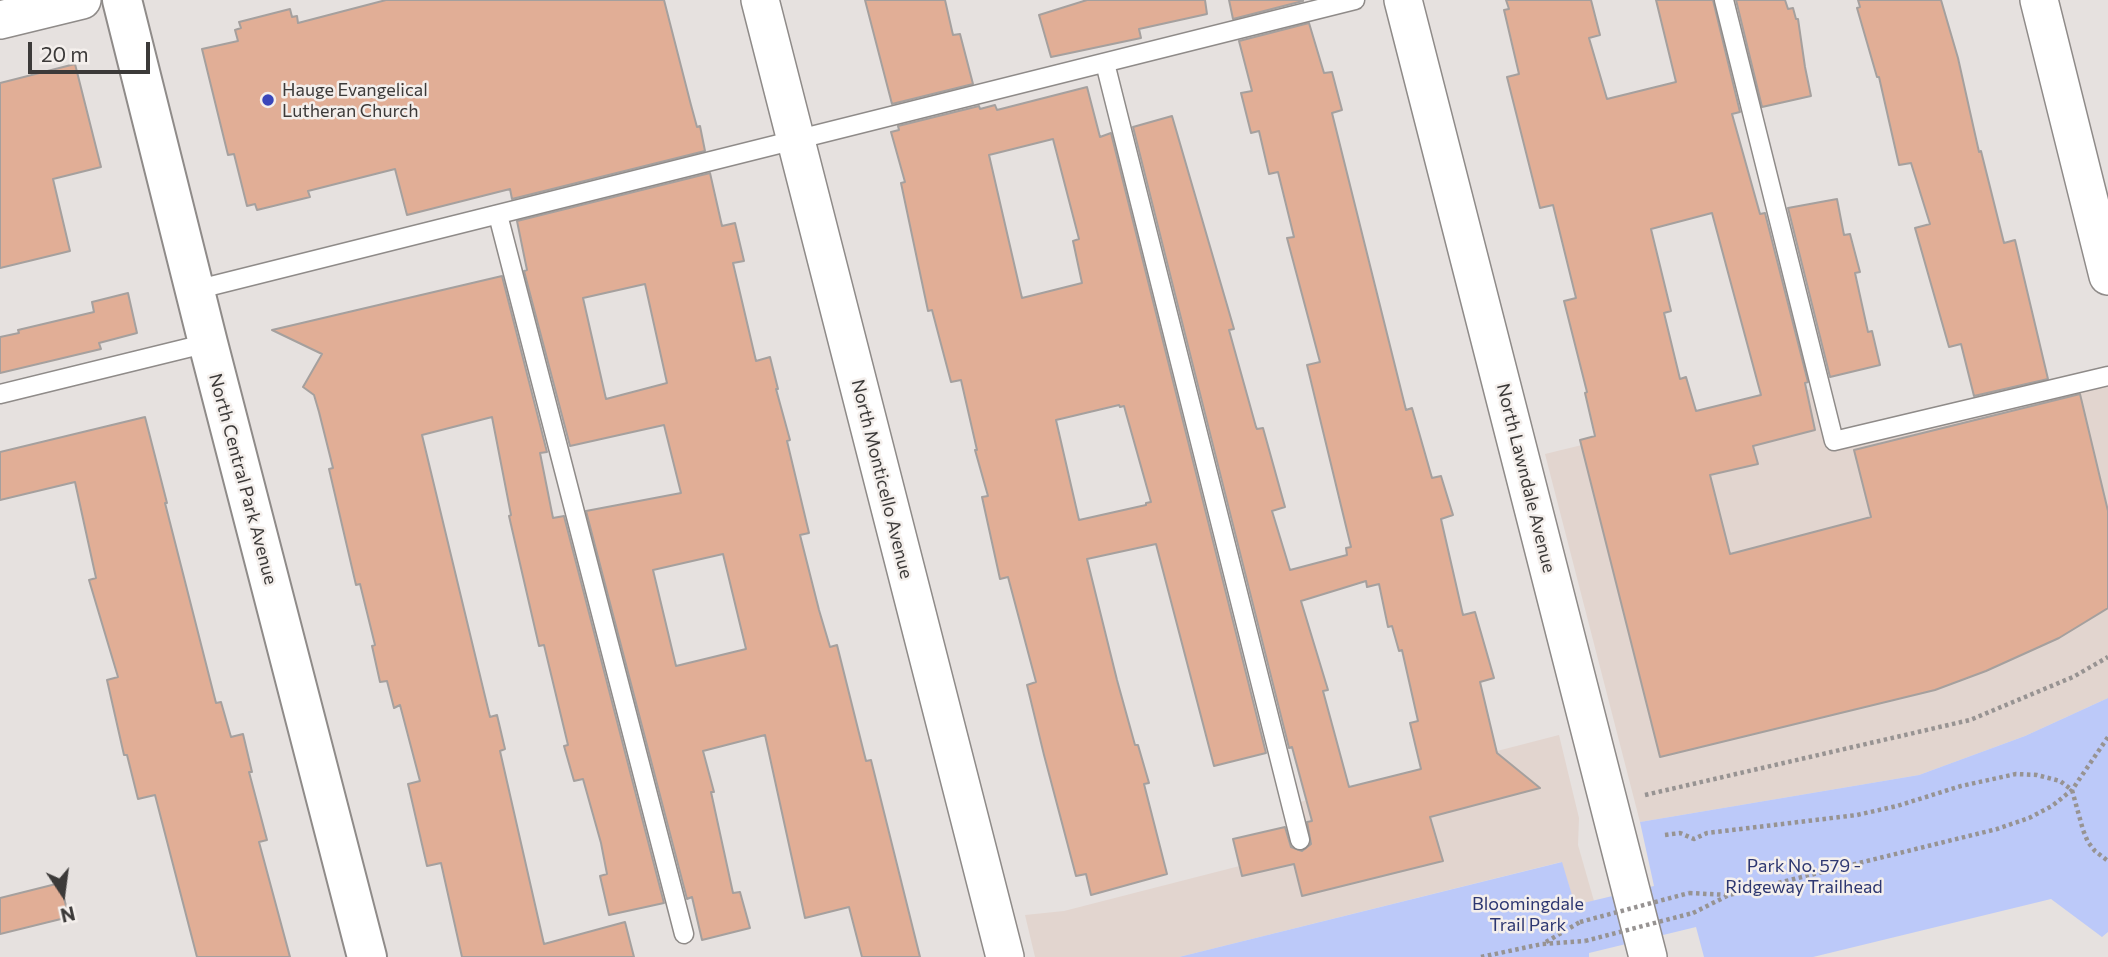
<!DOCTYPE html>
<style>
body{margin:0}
#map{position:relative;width:2108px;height:957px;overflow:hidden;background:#e6e1df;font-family:Commissioner,sans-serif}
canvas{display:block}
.north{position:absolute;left:28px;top:859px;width:70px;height:70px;-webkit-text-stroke:5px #f4efec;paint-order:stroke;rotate:167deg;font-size:19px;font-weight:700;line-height:28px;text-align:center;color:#3c3a39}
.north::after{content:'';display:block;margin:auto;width:24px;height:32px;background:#3c3a39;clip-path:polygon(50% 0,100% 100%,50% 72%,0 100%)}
.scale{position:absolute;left:28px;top:42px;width:122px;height:32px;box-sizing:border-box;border:4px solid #3c3a39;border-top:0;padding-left:9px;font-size:21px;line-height:24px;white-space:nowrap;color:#3c3a39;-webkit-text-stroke:5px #f4efec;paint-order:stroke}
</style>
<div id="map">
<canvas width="2108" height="957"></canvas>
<div class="north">N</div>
<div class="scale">20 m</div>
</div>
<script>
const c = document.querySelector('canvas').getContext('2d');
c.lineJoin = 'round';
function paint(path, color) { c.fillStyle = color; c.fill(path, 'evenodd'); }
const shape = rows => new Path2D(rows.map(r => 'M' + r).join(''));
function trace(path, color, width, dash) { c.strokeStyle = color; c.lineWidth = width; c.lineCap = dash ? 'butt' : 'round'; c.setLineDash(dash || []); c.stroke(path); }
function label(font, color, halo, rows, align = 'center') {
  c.font = font + ' Commissioner,sans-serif'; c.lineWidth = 5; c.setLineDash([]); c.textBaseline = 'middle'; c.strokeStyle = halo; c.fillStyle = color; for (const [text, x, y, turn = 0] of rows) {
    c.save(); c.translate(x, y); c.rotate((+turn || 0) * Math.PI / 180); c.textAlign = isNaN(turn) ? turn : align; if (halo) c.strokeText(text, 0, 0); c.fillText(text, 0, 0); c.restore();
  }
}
const built = shape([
 [2108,376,2108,698,2025,736,1919,775,1640,822,1545,454,1820,387,1834,440],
 [1559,735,1579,818,1578,845,1594,901,1575,905,1561,862,1179,957,1035,957,1025,915,1064,911,1302,850,1292,804]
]);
const green = shape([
 [2108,698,2108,932,2102,937,2051,899,1813,957,1704,957,1696,927,1589,953,1589,957,1179,957,1562,862,1575,905,1654,886,1640,822,1919,775,2025,736]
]);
const building = shape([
 [386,0,664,0,691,105,697,127,700,126,705,151,512,199,510,189,407,215,395,169,308,191,310,197,257,210,255,204,247,206,234,154,228,155,202,49,238,41,235,30,241,28,239,22,290,9,292,17,297,16,298,23,386,0],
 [865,0,945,0,953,35,960,34,973,84,892,104,865,0],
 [1087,0,1205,0,1207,14,1139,29,1141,38,1051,57,1039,15,1087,0],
 [1229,0,1303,0,1303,1,1233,19,1229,0],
 [1506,0,1591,0,1600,35,1589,38,1607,99,1676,82,1656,0,1713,0,1740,112,1732,114,1760,214,1765,213,1808,382,1805,383,1815,430,1753,446,1758,464,1710,475,1730,554,1871,517,1854,450,2080,394,2108,511,2108,608,2059,638,1986,671,1935,690,1660,757,1580,440,1595,436,1585,393,1587,392,1564,301,1576,298,1553,205,1540,208,1507,77,1519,74,1504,10,1509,9,1506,0],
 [1712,213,1761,395,1696,411,1686,377,1680,379,1664,313,1671,311,1651,229,1712,213],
 [1736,0,1785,0,1788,9,1793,8,1796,19,1798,19,1805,67,1811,96,1762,107,1736,0],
 [1858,0,1941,0,1958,58,1979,152,1981,151,2004,243,2015,240,2048,379,1974,396,1961,344,1949,347,1915,228,1930,224,1911,163,1899,165,1879,77,1877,77,1857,8,1860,7,1858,0],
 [1309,23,1324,73,1332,72,1342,110,1332,113,1406,410,1412,408,1432,478,1441,476,1453,515,1441,519,1463,615,1475,612,1494,678,1480,682,1497,753,1540,788,1430,817,1443,861,1302,896,1294,864,1242,876,1233,839,1285,827,1291,847,1302,851,1311,844,1307,822,1312,821,1292,747,1289,748,1133,127,1172,116,1234,329,1229,330,1256,427,1257,429,1263,428,1285,507,1272,511,1290,570,1347,555,1346,548,1351,547,1307,365,1320,362,1287,238,1294,237,1278,172,1269,174,1259,131,1251,133,1241,93,1252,91,1239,41,1309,23],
 [1366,581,1367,587,1379,584,1388,627,1392,626,1399,651,1402,650,1418,721,1410,723,1421,769,1349,787,1323,691,1328,690,1301,601,1366,581],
 [75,64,101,167,53,179,70,251,0,268,0,83,75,64],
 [1087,87,1100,137,1111,133,1266,753,1214,766,1156,544,1087,559,1117,680,1135,745,1138,745,1149,783,1144,784,1167,874,1091,895,1086,874,1076,876,1044,755,1027,685,1036,682,1008,577,1000,579,982,497,988,496,975,450,977,450,961,380,951,382,932,310,928,311,901,183,905,182,891,132,899,130,898,126,979,106,980,109,995,105,997,110,1087,87],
 [1053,139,1079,239,1073,241,1082,283,1022,298,989,155,1053,139],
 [1119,405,1120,407,1124,406,1151,502,1146,503,1146,505,1079,520,1056,420,1119,405],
 [710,173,722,226,735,223,744,261,733,263,756,361,770,357,778,389,776,389,790,440,787,441,809,533,800,535,819,610,830,647,837,645,866,761,871,760,920,957,862,957,849,907,805,918,765,735,703,751,714,792,711,792,733,893,740,892,750,928,702,940,692,897,687,899,586,511,681,493,664,425,570,446,524,271,527,270,517,221,710,173],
 [645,284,667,383,606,399,583,298,645,284],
 [723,554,746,649,676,666,653,570,723,554],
 [1837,199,1844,235,1850,234,1860,272,1855,273,1868,332,1872,331,1880,365,1830,377,1788,208,1837,199],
 [502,276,547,452,540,453,553,518,564,516,664,903,609,915,600,876,607,874,601,843,583,779,574,781,564,746,568,745,544,645,539,646,509,516,511,515,492,417,422,435,490,717,497,715,505,749,500,751,544,944,625,922,634,957,462,957,441,863,427,866,408,784,420,781,400,705,394,708,387,681,380,682,372,646,375,645,360,584,356,585,329,469,333,468,319,412,314,395,303,387,322,354,272,330,502,276],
 [128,293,137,333,99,343,101,349,0,373,0,337,19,333,18,330,94,312,92,302,128,293],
 [145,417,167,503,165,503,216,703,221,702,231,737,243,734,252,772,249,772,267,840,259,842,290,957,197,957,155,795,138,799,127,755,124,755,107,680,118,677,89,580,96,578,75,482,0,500,0,452,145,417],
 [60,883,69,917,0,934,0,898,60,883]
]);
const path = shape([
 [1645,795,1970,720,2073,677,2108,657],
 [1665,835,1680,833,1694,839,1707,833,1857,815,1897,806,1961,786,2016,774,2037,775,2060,781,2072,790,2083,830,2088,842,2095,851,2108,861],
 [1689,893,1728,895],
 [1693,913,1729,895,1997,829,2029,818,2052,806,2072,790,2108,737],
 [1546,942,1580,922],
 [1481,957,1542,944,1585,941]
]);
const service = shape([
 [1724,0,1834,441,2108,376],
 [1105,63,1300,840],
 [498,215,684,934],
 [195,290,1355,0],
 [0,394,208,343]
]);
const minor = shape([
 [760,0,1005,957],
 [1403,0,1648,957],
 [2039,0,2108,276],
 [0,20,82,0]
]);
const tertiary = shape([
 [122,0,208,343,367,957]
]);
const pathBridge = shape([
 [1580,922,1689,893],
 [1585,941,1693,913]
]);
const markers = [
 [268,100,7,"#3a46ba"]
];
const poiNames = [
 ["Hauge Evangelical",282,90],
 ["Lutheran Church",282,111]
];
const streetNames = [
 ["North Lawndale Avenue",1526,478,76],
 ["North Central Park Avenue",243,479,75],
 ["North Monticello Avenue",882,479,76]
];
const parkNames = [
 ["Park No. 579 -",1804,866],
 ["Ridgeway Trailhead",1804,887],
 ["Bloomingdale",1528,904],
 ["Trail Park",1528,925]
];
paint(built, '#e2d5cf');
paint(green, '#bcc9f9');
paint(building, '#e1ae96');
trace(building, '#a5a09e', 2);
trace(service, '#8f8b89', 21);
trace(minor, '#8f8b89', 40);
trace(tertiary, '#8f8b89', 42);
trace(path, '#979392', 4.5, [3.5, 3.5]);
trace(service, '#fff', 18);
trace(minor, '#fff', 37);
trace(tertiary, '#fff', 38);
trace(pathBridge, '#979392', 4.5, [3.5, 3.5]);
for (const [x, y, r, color] of markers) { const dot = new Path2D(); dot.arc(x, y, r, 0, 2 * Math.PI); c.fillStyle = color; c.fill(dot); trace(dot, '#f4efec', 2.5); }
label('18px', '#3c3a39', '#f4efec', poiNames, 'left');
label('18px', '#3c3a39', '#f4efec', streetNames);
label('18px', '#2d3771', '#f4efec', parkNames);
</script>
